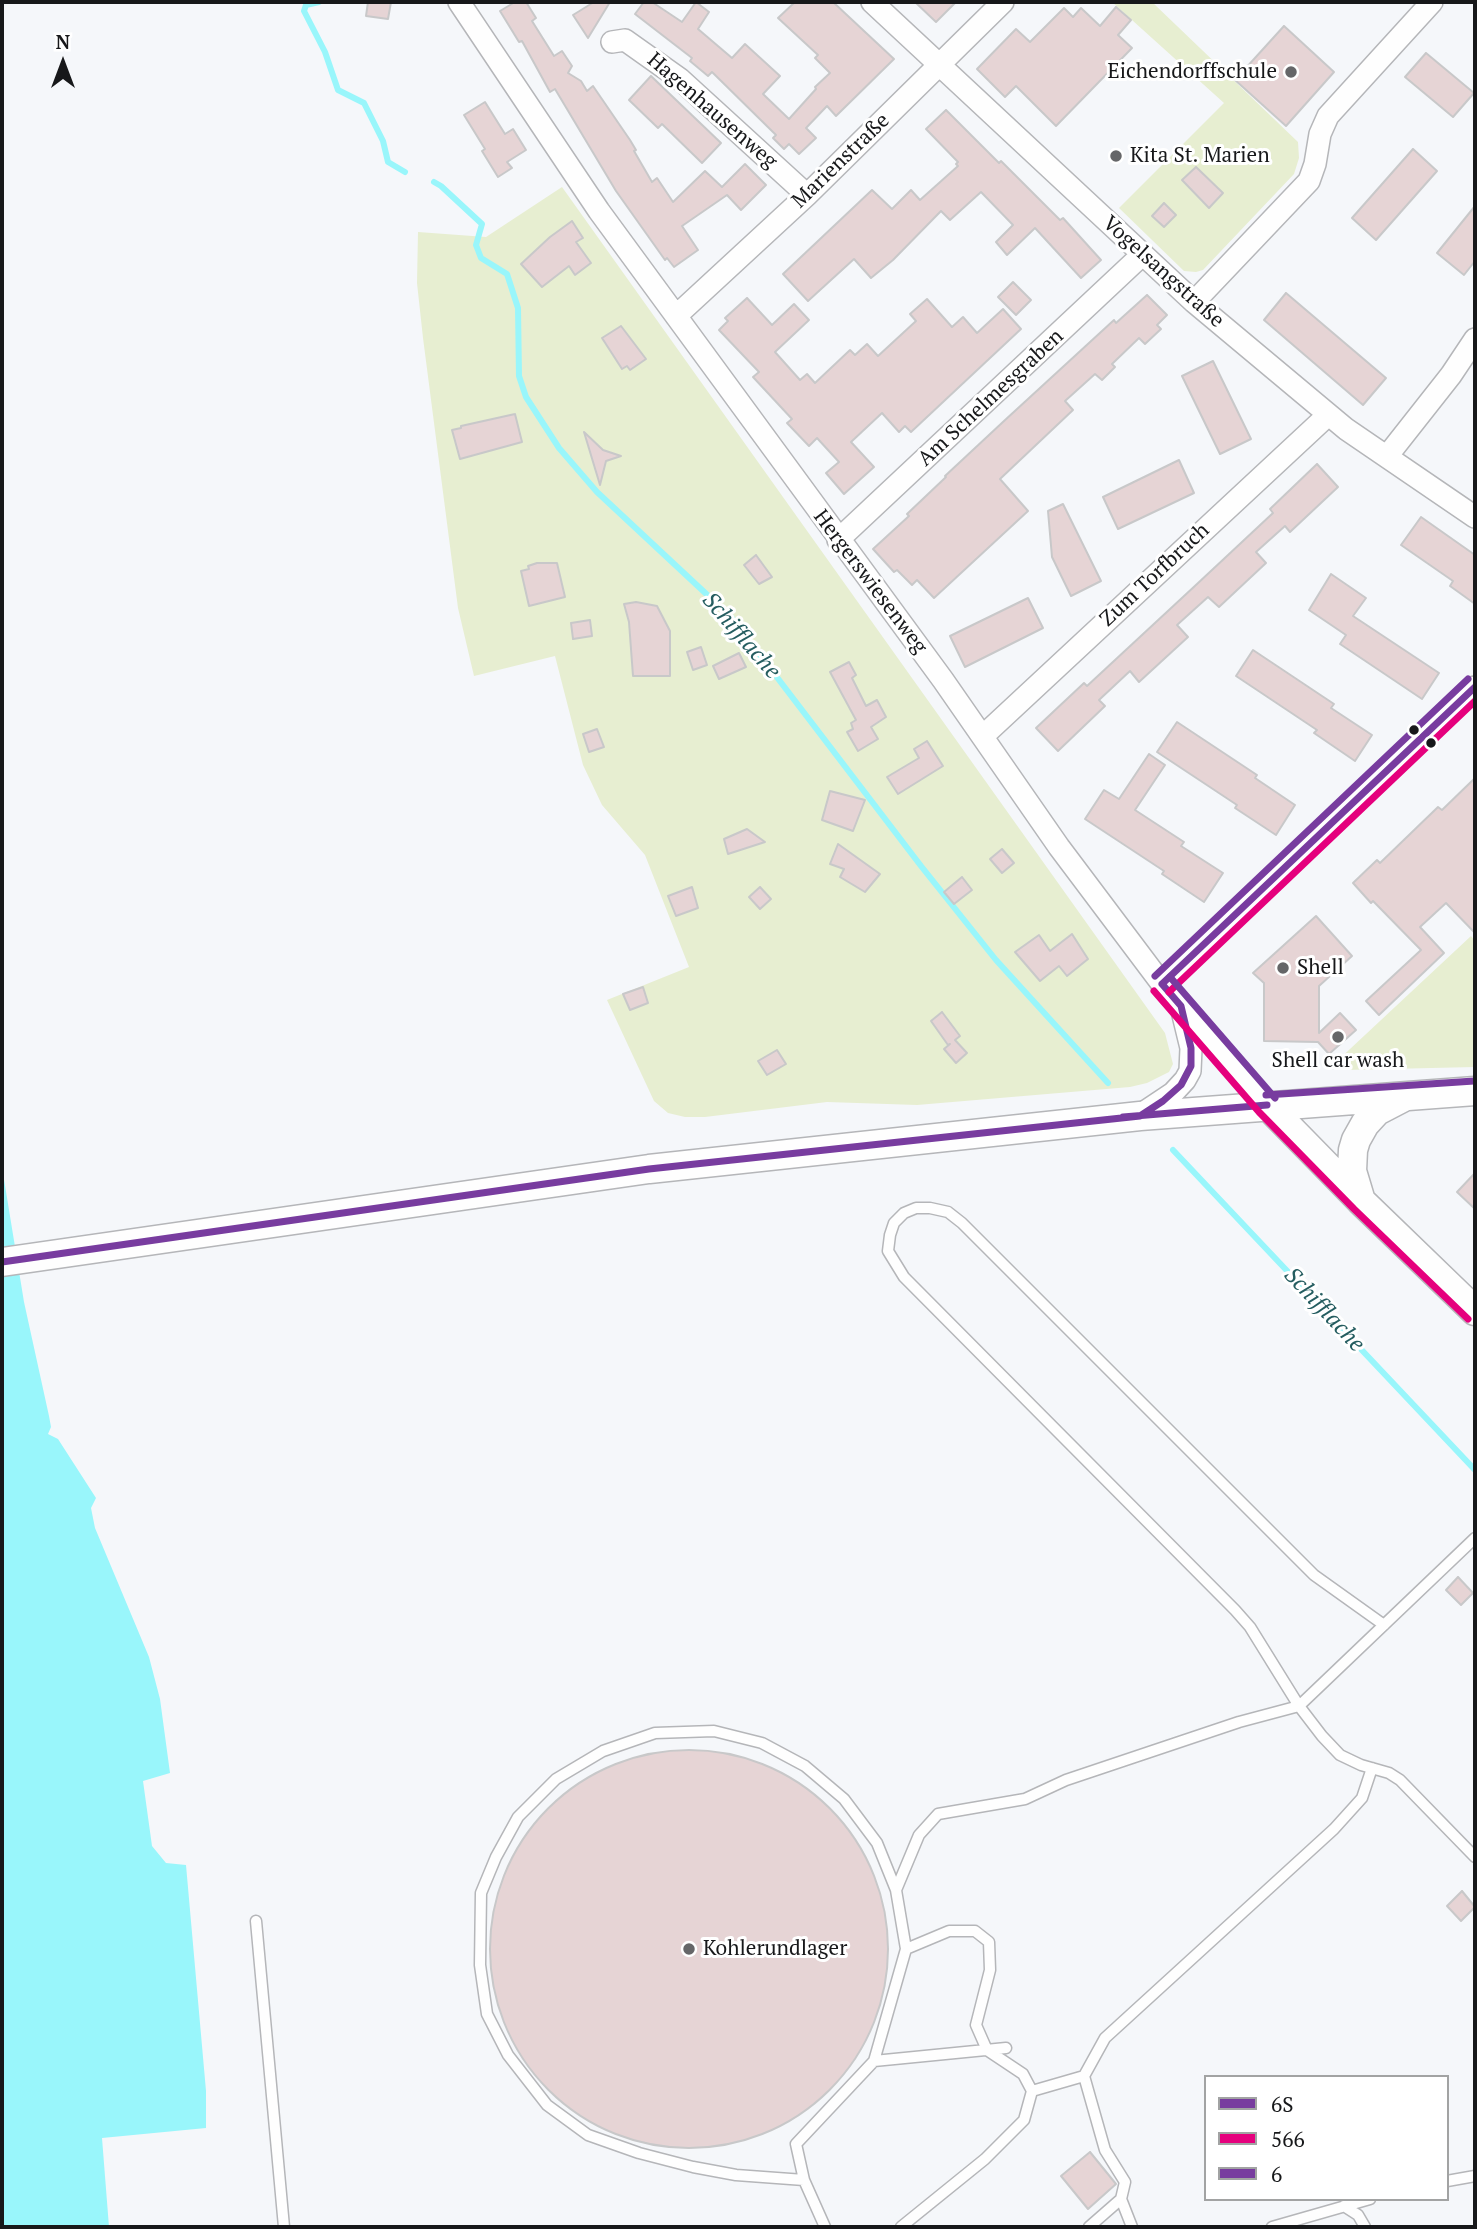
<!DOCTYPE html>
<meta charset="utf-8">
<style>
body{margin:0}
#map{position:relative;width:1477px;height:2229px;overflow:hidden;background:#f5f7fa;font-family:"PT Serif",serif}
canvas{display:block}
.frame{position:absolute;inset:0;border:4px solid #17181a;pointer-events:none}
.legend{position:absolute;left:1204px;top:2075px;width:245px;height:126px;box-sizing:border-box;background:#fff;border:2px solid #a2a3a3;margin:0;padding:9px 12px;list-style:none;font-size:21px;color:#17181a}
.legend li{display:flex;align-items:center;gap:14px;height:35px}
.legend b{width:35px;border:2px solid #a2a3a3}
.north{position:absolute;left:28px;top:28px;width:70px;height:70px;-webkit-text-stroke:5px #fff;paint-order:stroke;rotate:0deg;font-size:19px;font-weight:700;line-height:28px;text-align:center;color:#17181a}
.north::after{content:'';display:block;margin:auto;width:24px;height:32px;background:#17181a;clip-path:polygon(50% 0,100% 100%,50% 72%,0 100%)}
</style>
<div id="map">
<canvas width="1477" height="2229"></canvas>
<div class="frame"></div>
<ul class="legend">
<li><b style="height:9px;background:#783c9f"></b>6S</li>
<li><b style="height:9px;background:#e5007d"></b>566</li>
<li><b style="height:9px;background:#783c9f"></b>6</li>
</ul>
<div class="north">N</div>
</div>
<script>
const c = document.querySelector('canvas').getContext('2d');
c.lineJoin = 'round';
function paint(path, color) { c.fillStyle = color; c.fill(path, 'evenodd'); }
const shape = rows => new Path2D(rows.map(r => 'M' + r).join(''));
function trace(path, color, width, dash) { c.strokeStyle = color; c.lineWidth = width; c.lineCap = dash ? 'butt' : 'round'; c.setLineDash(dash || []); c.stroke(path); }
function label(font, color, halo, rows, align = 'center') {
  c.font = font + ' "PT Serif",serif'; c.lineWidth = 6; c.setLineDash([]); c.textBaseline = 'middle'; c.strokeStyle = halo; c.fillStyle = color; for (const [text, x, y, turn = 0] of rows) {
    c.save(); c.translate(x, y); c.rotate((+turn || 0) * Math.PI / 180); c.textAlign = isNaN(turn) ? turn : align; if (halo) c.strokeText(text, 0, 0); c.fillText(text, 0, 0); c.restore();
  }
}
const green = shape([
 [1112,2,1152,2,1298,142,1299,158,1294,174,1203,270,1196,272,1184,271,1119,208,1224,103],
 [562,187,1165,1033,1173,1064,1169,1072,1147,1083,1130,1087,917,1105,827,1102,705,1117,685,1117,668,1113,654,1101,607,1000,689,967,645,855,602,805,583,765,555,656,474,676,458,608,423,338,417,283,418,232,486,237],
 [1471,936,1475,941,1475,1067,1345,1070,1335,1063]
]);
const water = shape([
 [2,1167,24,1302,49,1416,51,1427,48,1434,58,1439,96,1498,91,1508,95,1528,149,1657,160,1699,170,1773,143,1781,152,1846,166,1863,186,1865,206,2091,206,2128,102,2138,109,2227,2,2227]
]);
const stream = shape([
 [319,2,306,5,304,11,325,52,338,90,364,103,383,141,388,162,405,172],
 [434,182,441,186,482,224,476,245,481,258,507,274,518,308,519,376,526,397,559,448,597,492,731,617,921,866,996,960,1108,1083],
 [1173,1150,1475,1470]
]);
const building = shape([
 [368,2,391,2,388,19,366,16,368,2],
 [515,2,526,2,536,18,532,21,554,56,562,51,572,66,568,73,581,81,587,91,593,86,630,140,636,150,634,151,652,182,657,178,673,202,705,171,722,187,745,164,766,185,741,210,727,195,682,226,698,250,674,267,667,258,665,260,616,191,555,89,550,92,522,41,519,42,500,11,515,2],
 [594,2,610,2,588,38,573,15,594,2],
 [644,2,652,2,682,22,696,2,709,12,698,29,732,58,745,44,780,76,763,94,789,119,816,89,815,87,830,73,815,58,818,55,778,18,795,2,833,2,894,59,836,116,827,106,806,128,816,138,799,154,789,144,784,149,773,138,776,135,712,72,708,76,690,61,692,58,635,14,644,2],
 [915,2,956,2,936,22,915,2],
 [1116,7,1131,20,1118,35,1132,48,1056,126,1016,86,1005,97,977,69,1016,29,1030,42,1064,8,1073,17,1081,8,1100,26,1116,7],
 [1284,26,1334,72,1286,126,1235,80,1284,26],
 [1426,53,1474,93,1453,117,1405,77,1426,53],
 [651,76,721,143,702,163,662,124,658,128,629,100,651,76],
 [485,102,505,134,513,129,526,150,507,162,512,168,498,177,482,151,485,149,464,115,485,102],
 [946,110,999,163,1001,161,1060,220,1063,218,1101,260,1081,278,1035,228,1007,255,996,242,1013,225,981,192,950,220,941,211,893,260,871,278,854,259,808,301,783,274,872,190,892,209,911,190,920,200,958,166,956,164,958,162,926,129,946,110],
 [1413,149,1437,171,1376,240,1352,218,1413,149],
 [1196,167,1223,193,1209,208,1182,180,1196,167],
 [1164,203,1176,215,1164,227,1152,216,1164,203],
 [1475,206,1475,261,1464,275,1437,253,1475,206],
 [572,221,583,238,576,242,591,263,575,275,569,266,542,287,521,264,550,237,572,221],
 [1013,282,1031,300,1016,315,998,297,1013,282],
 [1286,293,1386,378,1363,405,1264,320,1286,293],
 [1147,295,1167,315,1157,325,1161,329,1145,344,1139,338,1112,364,1115,367,1102,380,1095,374,1065,401,1073,410,1000,479,1028,511,934,598,917,580,912,585,897,570,894,572,873,549,909,516,907,514,946,477,945,476,1004,421,1114,320,1116,323,1147,295],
 [747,298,772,325,794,304,809,320,775,352,800,380,807,374,815,383,850,350,855,355,867,344,878,356,916,321,910,314,927,299,952,327,963,317,977,333,1003,309,1021,329,911,432,905,426,899,432,882,413,851,442,874,467,844,494,826,473,839,462,817,438,809,446,787,423,792,419,753,377,759,372,719,330,728,321,725,318,747,298],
 [621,326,646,359,630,370,627,366,622,369,602,338,621,326],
 [1213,361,1251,439,1220,454,1182,376,1213,361],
 [515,414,522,442,460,459,452,430,461,428,461,426,515,414],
 [584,432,603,450,621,456,606,461,600,485,584,432],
 [1179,460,1194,493,1118,529,1103,497,1179,460],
 [1317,464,1338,487,1290,532,1285,526,1256,552,1266,563,1219,607,1208,597,1177,625,1188,637,1139,682,1130,671,1099,700,1105,706,1058,751,1036,728,1084,683,1087,686,1197,584,1273,513,1270,509,1317,464],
 [1063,504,1101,581,1071,596,1052,557,1048,511,1063,504],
 [1421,517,1475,555,1475,604,1450,586,1453,581,1401,545,1421,517],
 [756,555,772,577,759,584,744,565,756,555],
 [537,563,557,563,565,597,529,606,521,571,529,569,528,566,537,563],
 [1331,574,1366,598,1353,616,1439,673,1422,699,1340,644,1346,635,1309,610,1331,574],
 [1028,598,1043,628,965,667,950,636,1028,598],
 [636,602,657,606,670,631,670,676,633,676,629,622,624,604,636,602],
 [590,620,592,636,573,639,571,623,590,620],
 [701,647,707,665,693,670,687,652,701,647],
 [1253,650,1334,704,1331,708,1372,735,1355,761,1314,733,1317,730,1236,676,1253,650],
 [739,653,746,667,719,679,713,666,739,653],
 [849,662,856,675,852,678,866,706,877,700,886,717,871,727,878,739,858,751,847,732,853,729,851,723,856,720,830,672,849,662],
 [1177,722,1257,775,1255,778,1295,805,1276,835,1235,808,1237,805,1157,752,1177,722],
 [597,729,604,747,589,752,583,734,597,729],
 [927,741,943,766,898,794,887,777,919,758,914,749,927,741],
 [1149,754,1165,765,1135,810,1184,842,1181,846,1223,873,1204,902,1162,874,1164,871,1085,819,1104,790,1119,799,1149,754],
 [1475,778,1475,933,1446,903,1420,927,1444,953,1379,1015,1366,1001,1421,950,1373,901,1371,903,1353,883,1377,860,1380,863,1438,807,1442,810,1475,778],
 [830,791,865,800,853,831,822,820,830,791],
 [747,829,765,842,728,854,724,839,747,829],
 [838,844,880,874,865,892,840,877,844,869,830,864,838,844],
 [1002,849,1014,863,1002,873,990,859,1002,849],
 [962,877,972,890,954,904,944,892,962,877],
 [692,887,698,908,676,916,668,896,692,887],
 [760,887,771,899,760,909,749,897,760,887],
 [1316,916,1352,956,1319,986,1319,1033,1340,1013,1356,1030,1329,1054,1318,1042,1264,1041,1264,983,1253,973,1316,916],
 [1072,934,1088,959,1067,976,1059,966,1040,981,1015,952,1039,935,1050,951,1072,934],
 [643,987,648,1003,630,1010,623,994,643,987],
 [942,1012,960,1036,955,1040,967,1053,956,1063,944,1049,950,1044,948,1045,931,1021,942,1012],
 [777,1050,786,1064,767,1075,758,1061,777,1050],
 [1475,1173,1475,1209,1457,1192,1475,1173],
 [1458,1577,1473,1593,1461,1605,1446,1590,1458,1577],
 '490 1949a199 199 0 1 1 398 0a199 199 0 1 1-398 0Z',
 [1462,1891,1475,1907,1461,1921,1447,1906,1462,1891],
 [1090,2152,1116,2184,1088,2209,1061,2176,1090,2152]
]);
const service = shape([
 [1384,1625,1314,1575,962,1223,948,1212,930,1208,916,1208,904,1213,894,1223,890,1235,888,1251,904,1277,1235,1610,1250,1627,1299,1706,1322,1736,1340,1755,1361,1765,1389,1773,1400,1780,1475,1857],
 [896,1890,919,1835,938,1814,1025,1799,1066,1780,1239,1722,1299,1706,1475,1538],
 [256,1921,284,2227],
 [874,2061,1006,2048],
 [1032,2091,1084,2076],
 [804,2180,736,2175,693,2167,639,2153,588,2135,547,2105,508,2055,487,2014,480,1965,481,1893,496,1857,518,1817,556,1779,603,1751,655,1733,714,1731,762,1743,805,1766,844,1799,877,1843,896,1890,906,1949,874,2061,796,2144,804,2180,825,2227],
 [1447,2181,1475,2176],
 [1121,2199,1132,2227],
 [1344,2206,1358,2215,1365,2227],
 [901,2227,985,2159,1024,2120,1032,2091,1023,2074,987,2050,976,2025,990,1970,989,1942,975,1931,949,1931,906,1949],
 [1089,2227,1121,2199,1125,2182,1105,2150,1084,2076,1105,2038,1334,1829,1362,1798,1372,1768],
 [1272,2227,1370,2199]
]);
const minor = shape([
 [459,2,599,211,943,680,1059,847,1162,984,1267,1105],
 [872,2,1194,302,1346,429,1475,517],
 [612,42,625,40,680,79,807,195],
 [1194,302,1309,181,1315,164,1320,134,1328,116,1432,2],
 [676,316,807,195,1003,2],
 [1388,455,1451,375,1475,339],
 [838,540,1143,254],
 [983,736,1328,415],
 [1162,984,1475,687],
 [1140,1115,1173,1093,1185,1080,1190,1071,1191,1048,1182,1011]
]);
const secondary = shape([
 [1267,1105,1361,1201,1475,1311],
 [1361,1201,1352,1171,1353,1150,1356,1140,1365,1124,1377,1111,1402,1098],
 [2,1262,649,1169,1140,1116,1475,1091]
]);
const bus1 = shape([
 [1162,984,1475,687],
 [1123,1117,1267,1105],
 [2,1262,649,1169,1140,1116,1163,1101,1181,1085,1191,1066,1191,1048,1181,1006,1162,984]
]);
const bus2 = shape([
 [1154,991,1259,1112,1354,1209,1468,1319],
 [1169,992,1475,701]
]);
const bus3 = shape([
 [1155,976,1468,679],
 [1170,977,1275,1098],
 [1266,1095,1474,1081]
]);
const markers = [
 [1291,72,7,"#656668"],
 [1116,156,7,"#656668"],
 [1414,730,6,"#17181a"],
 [1431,743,6,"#17181a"],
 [1283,968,7,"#656668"],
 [1338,1037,7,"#656668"],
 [689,1949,7,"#656668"]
];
const poiNames = [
 ["Eichendorffschule",1277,72,"right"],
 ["Kita St. Marien",1130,156],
 ["Shell",1297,968],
 ["Shell car wash",1338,1061,"center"],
 ["Kohlerundlager",703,1949]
];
const streetNames = [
 ["Hagenhausenweg",712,111,41],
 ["Marienstraße",841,161,-44],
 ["Vogelsangstraße",1163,272,42],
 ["Am Schelmesgraben",991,398,-43],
 ["Zum Torfbruch",1155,575,-43],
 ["Hergerswiesenweg",870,582,53]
];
const waterNames = [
 ["Schifflache",741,636,49],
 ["Schifflache",1324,1310,47]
];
paint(green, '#e7eed1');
paint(water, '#99f6fb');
trace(stream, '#99f6fb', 6);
paint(building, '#e6d4d5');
trace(building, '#c8c8c9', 2);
trace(service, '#b5b6b9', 13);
trace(minor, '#b5b6b9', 24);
trace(secondary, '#b5b6b9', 31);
trace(service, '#fefefe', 10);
trace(minor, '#fefefe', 21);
trace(secondary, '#fefefe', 28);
trace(bus1, '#783c9f', 7);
trace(bus2, '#e5007d', 7);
trace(bus3, '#783c9f', 7);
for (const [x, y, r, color] of markers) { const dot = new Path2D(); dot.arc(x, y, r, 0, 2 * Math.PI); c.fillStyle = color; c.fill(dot); trace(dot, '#fff', 2.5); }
label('21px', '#17181a', '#fff', poiNames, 'left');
label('21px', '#17181a', '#fff', streetNames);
label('italic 23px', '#255d60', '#fff', waterNames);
</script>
